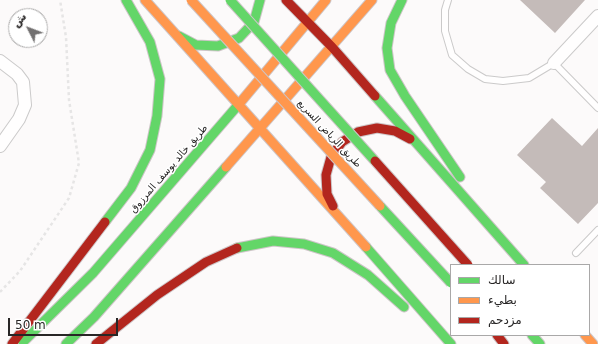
<!DOCTYPE html>
<meta charset="utf-8">
<style>
body{margin:0}
#map{position:relative;width:598px;height:344px;overflow:hidden;background:#fcfafa;font-family:"DejaVu Sans","Noto Naskh Arabic",sans-serif}
canvas{display:block}
.legend{position:absolute;left:450px;top:264px;width:140px;height:72px;box-sizing:border-box;background:#fff;border:1px solid #a9a8a8;margin:0;padding:5px 7px;list-style:none;font-size:12px;color:#282626}
.legend li{display:flex;align-items:center;gap:8px;height:20px}
.legend b{width:20px;border:1px solid #a9a8a8}
.north{position:absolute;left:8px;top:8px;width:40px;height:40px;box-sizing:border-box;background:#fff;border:1px solid #a9a8a8;border-radius:50%;rotate:312deg;font-size:11px;font-weight:700;line-height:16px;text-align:center;color:#282626}
.north::after{content:'';display:block;margin:auto;width:14px;height:18px;background:#727070;clip-path:polygon(50% 0,100% 100%,50% 72%,0 100%)}
.scale{position:absolute;left:8px;top:318px;width:110px;height:18px;box-sizing:border-box;border:2px solid #282626;border-top:0;padding-left:5px;font-size:12px;line-height:14px;white-space:nowrap;color:#282626;-webkit-text-stroke:3px #fff;paint-order:stroke}
</style>
<div id="map">
<canvas width="598" height="344"></canvas>
<ul class="legend">
<li><b style="height:5px;background:#63d668"></b>سالك</li>
<li><b style="height:5px;background:#ff974d"></b>بطيء</li>
<li><b style="height:5px;background:#b3261e"></b>مزدحم</li>
</ul>
<div class="north">ش</div>
<div class="scale">50 m</div>
</div>
<script>
const c = document.querySelector('canvas').getContext('2d');
c.lineJoin = 'round';
function paint(path, color) { c.fillStyle = color; c.fill(path, 'evenodd'); }
const shape = rows => new Path2D(rows.map(r => 'M' + r).join(''));
function trace(path, color, width, dash) { c.strokeStyle = color; c.lineWidth = width; c.lineCap = dash ? 'butt' : 'round'; c.setLineDash(dash || []); c.stroke(path); }
function label(font, color, halo, rows, align = 'center') {
  c.font = font + ' "DejaVu Sans","Noto Naskh Arabic",sans-serif'; c.lineWidth = 3; c.setLineDash([]); c.textBaseline = 'middle'; c.strokeStyle = halo; c.fillStyle = color; for (const [text, x, y, turn = 0] of rows) {
    c.save(); c.translate(x, y); c.rotate((+turn || 0) * Math.PI / 180); c.textAlign = isNaN(turn) ? turn : align; if (halo) c.strokeText(text, 0, 0); c.fillText(text, 0, 0); c.restore();
  }
}
const building = shape([
 [520,0,585,0,555,33],
 [552,118,582,146,598,128,598,203,578,224,540,188,546,182,517,155]
]);
const path = shape([
 [0,292,20,271,69,198,79,163,69,100,66,37,60,0]
]);
const lane = shape([
 [448,0,445,10,445,31,452,55,468,69,485,79,503,81,529,78,554,63,598,108],
 [576,253,598,230]
]);
const street = shape([
 [0,61,17,74,23,82,25,105,19,119,0,146],
 [554,63,598,16]
]);
const fast = shape([
 [402,0,391,23,387,48,390,70,405,96,460,177],
 [179,36,196,45,218,46,239,38,254,22,260,0],
 [375,96,524,265],
 [105,222,131,188,150,150,157,116,160,79,150,42,126,0],
 [366,247,451,344],
 [237,248,273,241,304,244,333,253,368,275,404,307],
 [532,335,540,344],
 [23,342,93,273,239,104],
 [66,344,94,317,226,167]
]);
const slow = shape([
 [145,0,366,247],
 [239,104,326,0],
 [226,167,372,0],
 [585,335,593,344]
]);
const jam = shape([
 [286,0,332,47,375,96],
 [333,206,327,194,326,175,331,157,342,142,358,132,377,128,395,131,410,139],
 [497,335,504,344],
 [12,344,105,222],
 [96,344,157,295,206,262,237,248]
]);
const fastBridge = shape([
 [230,0,375,161],
 [380,206,451,283]
]);
const slowBridge = shape([
 [191,0,380,206]
]);
const jamBridge = shape([
 [375,161,468,265]
]);
const streetNames = [
 ["طريق الرياض السريع",329,134,47],
 ["طريق خالد يوسف المرزوق",169,169,-49]
];
paint(building, '#c4bbb9');
trace(lane, '#cbcaca', 8);
trace(street, '#cbcaca', 14);
trace(fast, '#cdc5c7', 11);
trace(slow, '#cdc5c7', 11);
trace(jam, '#cdc5c7', 11);
trace(path, '#e6e5e5', 2.5, [3, 3]);
trace(lane, '#fffefe', 6);
trace(street, '#fffefe', 12);
trace(fast, '#63d668', 9);
trace(slow, '#ff974d', 9);
trace(jam, '#b3261e', 9);
trace(fastBridge, '#cdc5c7', 11, []);
trace(slowBridge, '#cdc5c7', 11, []);
trace(jamBridge, '#cdc5c7', 11, []);
trace(fastBridge, '#63d668', 9);
trace(slowBridge, '#ff974d', 9);
trace(jamBridge, '#b3261e', 9);
label('10px', '#282626', '#fff', streetNames);
</script>
